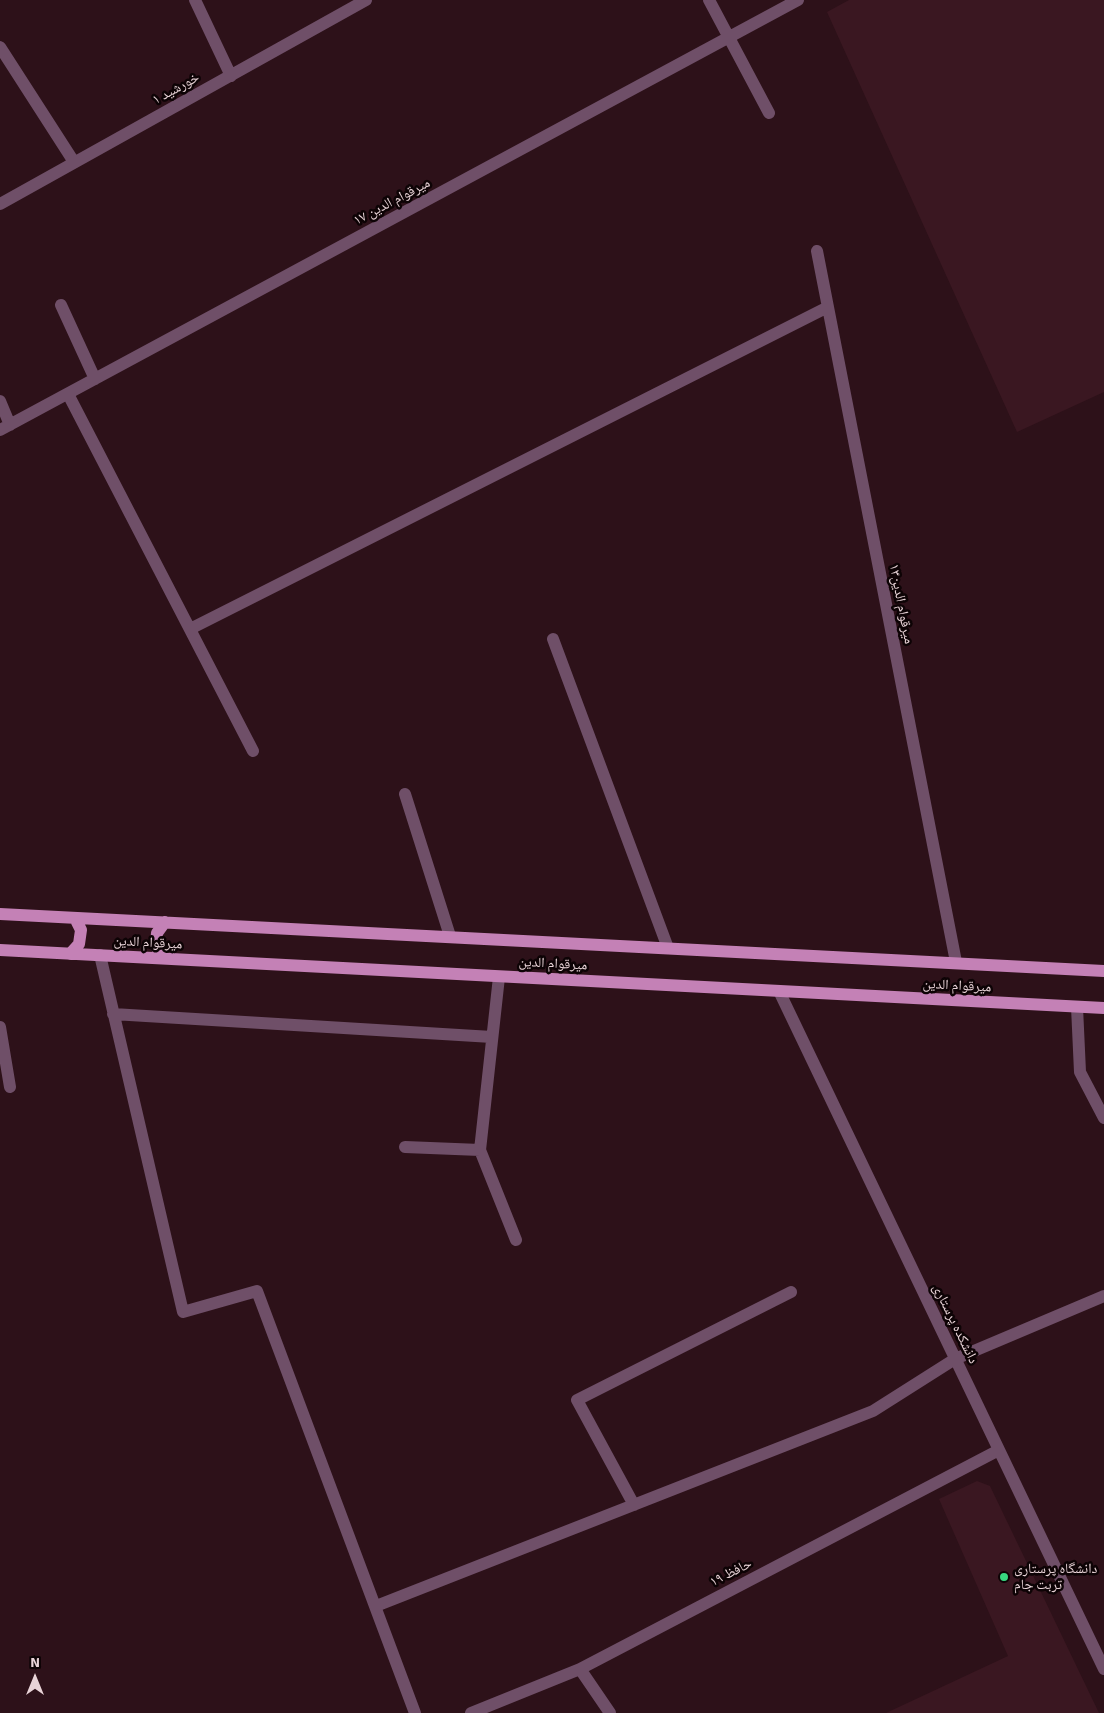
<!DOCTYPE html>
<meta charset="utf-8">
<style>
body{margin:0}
#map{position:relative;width:1104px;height:1713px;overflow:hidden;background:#2d1119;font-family:Signika,sans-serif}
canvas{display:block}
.north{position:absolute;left:10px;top:1653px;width:50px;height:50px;-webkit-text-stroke:4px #0d0305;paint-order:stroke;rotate:0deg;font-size:14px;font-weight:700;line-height:20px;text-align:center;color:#e8d3d7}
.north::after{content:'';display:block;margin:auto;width:18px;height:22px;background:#e8d3d7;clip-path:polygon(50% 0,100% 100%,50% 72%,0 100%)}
</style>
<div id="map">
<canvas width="1104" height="1713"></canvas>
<div class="north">N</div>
</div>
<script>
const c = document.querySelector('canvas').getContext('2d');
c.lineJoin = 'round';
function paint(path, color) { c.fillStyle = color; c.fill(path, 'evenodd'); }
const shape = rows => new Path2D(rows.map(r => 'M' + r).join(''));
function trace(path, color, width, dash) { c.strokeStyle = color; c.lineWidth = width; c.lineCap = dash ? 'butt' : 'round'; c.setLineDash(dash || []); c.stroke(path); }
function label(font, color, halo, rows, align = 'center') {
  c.font = font + ' Signika,"Noto Naskh Arabic",sans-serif'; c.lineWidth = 5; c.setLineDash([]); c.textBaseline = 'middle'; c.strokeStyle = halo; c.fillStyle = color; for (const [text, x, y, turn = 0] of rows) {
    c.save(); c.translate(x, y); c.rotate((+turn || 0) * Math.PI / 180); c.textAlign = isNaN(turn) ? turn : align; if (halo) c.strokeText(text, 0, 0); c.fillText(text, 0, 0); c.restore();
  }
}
const built = shape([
 [849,0,1104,0,1104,392,1017,432,827,12],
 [977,1481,990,1486,1099,1713,886,1713,1008,1656,939,1499]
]);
const minor = shape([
 [195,0,231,76],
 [709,0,769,113],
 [0,47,74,162],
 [0,204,366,0],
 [817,251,956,962],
 [61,305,95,379],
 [68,394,253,751],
 [0,401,10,425],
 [0,430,798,0],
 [190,629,828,307],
 [553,639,668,948],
 [405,794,450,936],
 [100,955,183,1312,257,1291,415,1713],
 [499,977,480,1150,516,1240],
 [779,991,1104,1669],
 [1077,1007,1080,1072,1104,1118],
 [113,1014,492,1037],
 [0,1027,10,1087],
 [405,1147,480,1150],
 [634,1505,577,1400,791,1292],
 [376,1606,873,1411,955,1359,1104,1296],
 [580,1669,610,1713],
 [471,1713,580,1669,999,1450]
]);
const major = shape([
 [0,914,1104,971],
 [0,950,1104,1008],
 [70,954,79,944,81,930,75,918],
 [162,958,156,946,157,933,165,922]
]);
const markers = [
 [1004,1577,5,"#38d880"]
];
const streetNames = [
 ["خورشید ۱",176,89,-29],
 ["میرقوام الدین ۱۷",392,202,-28],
 ["میرقوام الدین۱۳",901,604,79],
 ["میرقوام الدین",148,943,3],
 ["میرقوام الدین",553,964,3],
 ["میرقوام الدین",957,986,3],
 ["دانشکده پرستاری",955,1324,64],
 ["حافظ ۱۹",731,1573,-27]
];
const poiNames = [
 ["دانشگاه پرستاری",1014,1569],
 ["تربت جام",1014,1585]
];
paint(built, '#3a1721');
trace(minor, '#6f4f68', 12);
trace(major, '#c481b6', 12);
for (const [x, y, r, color] of markers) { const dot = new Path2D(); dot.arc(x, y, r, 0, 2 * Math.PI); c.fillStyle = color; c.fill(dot); trace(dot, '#0d0305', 2); }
label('14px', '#e8d3d7', '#0d0305', streetNames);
label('14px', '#e8d3d7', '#0d0305', poiNames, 'left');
</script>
